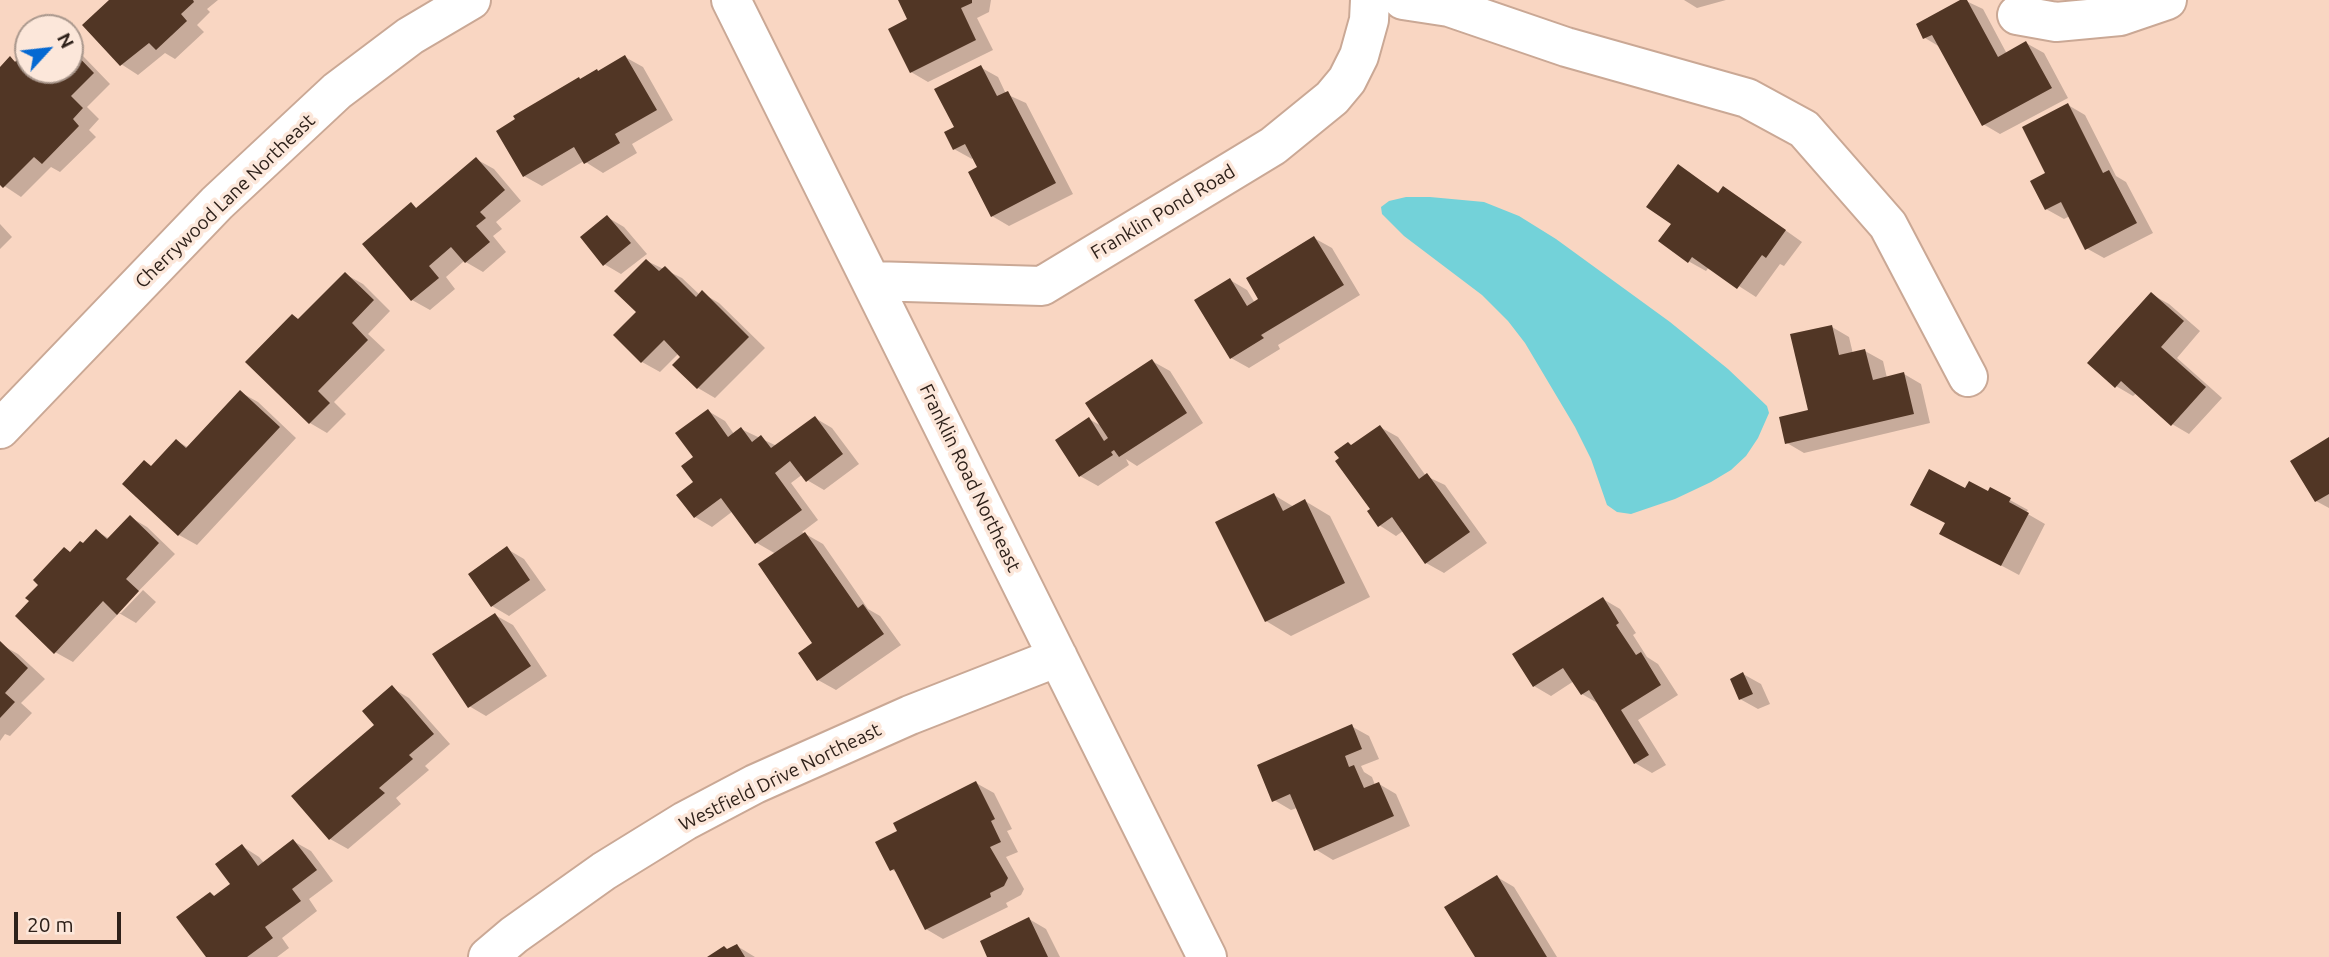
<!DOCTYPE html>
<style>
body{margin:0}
#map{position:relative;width:2329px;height:957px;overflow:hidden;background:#f9d6c2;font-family:Ubuntu,sans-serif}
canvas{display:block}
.north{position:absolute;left:14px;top:14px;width:70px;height:70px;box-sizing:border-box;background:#fce7da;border:2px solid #aa988d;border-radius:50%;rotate:63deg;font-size:19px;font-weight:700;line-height:28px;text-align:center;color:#2e211a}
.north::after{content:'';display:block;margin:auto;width:24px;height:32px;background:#0569d2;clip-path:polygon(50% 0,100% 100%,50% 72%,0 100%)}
.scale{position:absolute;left:14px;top:912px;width:107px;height:32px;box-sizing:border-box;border:4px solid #2e211a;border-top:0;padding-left:9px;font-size:21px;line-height:24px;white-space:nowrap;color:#2e211a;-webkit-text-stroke:5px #fce7da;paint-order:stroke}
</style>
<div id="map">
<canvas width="2329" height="957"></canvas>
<div class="north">N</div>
<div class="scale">20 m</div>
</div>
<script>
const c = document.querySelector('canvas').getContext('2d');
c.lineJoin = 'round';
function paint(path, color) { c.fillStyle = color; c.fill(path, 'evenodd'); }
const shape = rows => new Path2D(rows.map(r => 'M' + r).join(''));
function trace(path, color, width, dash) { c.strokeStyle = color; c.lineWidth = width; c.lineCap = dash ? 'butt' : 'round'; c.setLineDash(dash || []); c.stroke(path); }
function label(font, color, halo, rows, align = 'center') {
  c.font = font + ' Ubuntu,sans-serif'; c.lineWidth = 7; c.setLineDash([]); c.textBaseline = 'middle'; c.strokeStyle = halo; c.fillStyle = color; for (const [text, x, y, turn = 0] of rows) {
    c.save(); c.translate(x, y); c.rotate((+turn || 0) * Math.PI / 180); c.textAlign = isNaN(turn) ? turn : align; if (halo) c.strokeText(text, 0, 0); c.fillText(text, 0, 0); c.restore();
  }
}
const water = shape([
 [1406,197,1430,197,1484,202,1519,216,1556,239,1670,322,1728,369,1767,406,1769,413,1758,438,1746,456,1731,470,1711,482,1675,499,1631,514,1617,512,1607,505,1591,459,1575,427,1525,343,1508,321,1482,295,1404,236,1382,214,1381,207,1389,201]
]);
const shadow = shape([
 [111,0,218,0,207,9,210,12,197,25,204,32,175,59,165,53,138,75,121,64],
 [900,0,991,0,989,12,977,18,993,50,928,82,911,72,910,20],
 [1684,0,1726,0,1697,8],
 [1964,0,1983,9,2007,54,2026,43,2044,53,2068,98,2000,134,1983,124,1940,47,1925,38],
 [70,49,83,56,110,84,87,107,99,119,89,130,96,137,60,172,51,167,21,197,0,183,0,69,10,59,17,62,28,51,28,70,70,70],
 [625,57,643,67,673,120,632,144,637,153,603,173,584,161,542,186,524,176,582,81],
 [980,67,998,77,1006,94,1026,103,1073,194,1009,226,992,216,979,168,974,157,972,159,954,149,956,128],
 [2068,105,2085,115,2116,176,2126,182,2153,233,2104,258,2086,248,2070,216,2064,219,2046,209,2048,174],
 [476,159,494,169,521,201,496,222,502,229,493,236,506,252,483,272,464,261,446,277,455,289,430,310,412,300,411,205,418,209],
 [1678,166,1719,193,1723,188,1740,198,1802,242,1784,266,1780,264,1756,297,1709,267,1706,271,1688,261,1673,224],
 [607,217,624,227,647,254,621,274,604,264],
 [0,224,12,237,0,249],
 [1314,238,1332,248,1360,295,1278,345,1280,349,1249,368,1231,358,1230,280,1247,290,1255,303],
 [647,261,682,278,700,295,702,293,719,303,765,348,715,398,698,388,679,353,660,372,642,362,615,335,638,312],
 [345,274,363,284,390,311,368,334,385,350,334,402,346,414,327,433,310,423,300,320],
 [2151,294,2169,304,2200,331,2177,358,2222,398,2189,434,2172,424,2137,393,2133,396,2116,386],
 [1832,327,1849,337,1853,354,1865,351,1883,361,1887,378,1904,374,1921,384,1930,423,1804,453,1787,443,1810,411],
 [1152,361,1170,371,1203,423,1137,466,1126,459,1129,465,1098,486,1080,476,1057,440,1089,419,1103,427],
 [240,392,258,402,296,438,197,545,179,535,125,484,152,467,177,441,189,448],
 [708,411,725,421,734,434,741,429,777,446,815,418,832,428,859,464,824,490,807,480,803,474,791,483,818,520,802,532,823,544,868,609,880,616,901,645,836,690,818,680,815,643,776,554,757,543,733,511,712,527,695,517,695,457],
 [1380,427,1398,437,1426,476,1445,485,1487,543,1444,573,1426,563,1403,531,1396,536,1379,525,1372,510,1353,446],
 [2329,439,2329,508,2316,501],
 [1990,489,2028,510,2026,513,2045,524,2019,575,1959,543,1947,523,1966,490,1988,493],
 [1274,495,1294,507,1305,501,1330,516,1370,597,1291,636,1266,621],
 [130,517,147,527,175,554,117,613,121,613,143,590,156,602,136,623,119,613,73,662,55,652,71,553,84,545,96,531,110,539],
 [507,549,524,559,546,590,509,616,492,606],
 [1603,599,1620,609,1636,633,1633,635,1647,657,1658,664,1678,695,1638,720,1666,765,1652,773,1635,763,1599,704,1582,694,1574,681,1551,696,1534,686],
 [495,615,513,625,547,676,486,716,469,706],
 [0,644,18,654,45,679,21,703,32,713,10,736,5,734,0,741],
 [1743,674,1761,684,1770,704,1758,709,1740,699],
 [392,688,409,698,450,744,425,766,429,770,396,798,401,804,348,849,330,839],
 [1351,726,1369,736,1379,759,1361,766,1364,772,1372,777,1375,785,1379,784,1396,794,1410,826,1333,860,1315,849,1297,808,1291,810,1274,800],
 [976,783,994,793,1012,829,1007,831,1018,852,1006,857,1024,889,1021,895,1006,903,1008,907,943,939,926,929,899,874,891,869],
 [293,841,311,851,333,881,309,899,317,911,282,938,289,948,277,957,208,957,210,894,216,897,233,884,242,846,259,857,264,863],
 [1497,877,1514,887,1557,957,1477,957],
 [1029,919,1046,929,1060,957,989,957],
 [737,946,755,957,711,957,728,950]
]);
const building = shape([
 [109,0,193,0,194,2,181,14,187,21,156,50,149,43,120,66,82,25],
 [898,0,972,0,972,3,961,8,976,40,910,73,888,29,907,19],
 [1960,0,1967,0,1998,57,2026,41,2052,88,1982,126,1932,35,1923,39,1916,24],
 [70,48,94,73,71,96,83,108,73,119,79,126,42,164,34,157,3,188,0,185,0,67,10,56,15,62,28,49,28,70,70,70],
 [625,55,657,110,615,134,620,143,584,164,574,147,523,177,496,131,515,119,513,116,579,77,580,79,597,69,598,71],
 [981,65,997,96,1008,91,1056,183,991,217,968,172,977,167,965,144,953,150,944,132,954,127,934,89],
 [2068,103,2103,173,2109,170,2137,223,2085,250,2061,202,2045,210,2030,181,2045,173,2022,127],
 [476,157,505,190,480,212,486,218,476,226,490,242,465,263,451,247,429,266,439,278,411,301,362,244,411,202,416,208],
 [1678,164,1718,193,1723,186,1786,230,1766,258,1762,255,1737,289,1692,257,1688,263,1658,241,1671,224,1646,207],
 [607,215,631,243,603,266,580,237],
 [1314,236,1344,285,1261,335,1264,338,1230,359,1194,300,1230,278,1247,306,1258,299,1246,278],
 [646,259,659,271,665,266,696,297,702,290,749,337,697,389,672,365,680,357,664,340,641,363,613,335,636,312,614,291],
 [345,272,374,300,352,323,368,340,318,391,330,403,309,424,245,362,292,314,298,319],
 [2151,292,2184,321,2161,347,2206,387,2171,426,2121,381,2115,388,2087,363],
 [1832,325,1839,355,1865,349,1873,380,1904,372,1914,414,1785,444,1779,417,1808,410,1790,334],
 [1152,359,1187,413,1119,457,1114,450,1111,452,1113,455,1079,477,1055,440,1089,417,1104,441,1108,438,1085,403],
 [240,390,280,427,178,536,122,484,144,460,151,466,176,439,186,448],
 [708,409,728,437,741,427,752,442,761,435,771,448,815,416,843,454,806,482,790,461,775,473,802,510,755,544,721,498,694,518,676,495,693,482,681,466,693,457,675,433],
 [1380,425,1419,479,1427,473,1470,532,1425,564,1392,517,1378,527,1367,511,1370,509,1335,461,1339,458,1334,452,1348,442,1351,445],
 [2329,437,2329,494,2315,502,2290,461],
 [1929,469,1965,488,1969,481,1988,491,1990,487,2011,498,2009,502,2029,513,2001,566,1939,534,1945,523,1910,505],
 [1274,493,1283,511,1305,499,1345,583,1265,622,1215,522],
 [130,515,159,543,126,579,139,591,117,615,103,601,54,654,15,616,29,601,25,598,38,585,33,580,64,547,70,552,80,541,83,543,96,529,107,539],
 [805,532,858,608,863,604,884,634,817,681,798,653,812,643,758,564],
 [507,546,530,580,491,607,468,574],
 [1603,597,1619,623,1616,625,1636,655,1641,652,1661,685,1621,710,1649,755,1634,764,1589,690,1581,695,1563,668,1533,687,1512,654],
 [495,613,531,666,468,708,432,654],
 [0,641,28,668,5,693,15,702,0,718],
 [1743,672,1753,694,1739,700,1730,679],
 [392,685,434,734,409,755,413,759,379,788,385,793,329,840,291,796,374,725,362,711],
 [1352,724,1362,749,1345,756,1349,767,1354,765,1364,788,1379,782,1394,816,1314,851,1290,794,1272,802,1257,765],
 [976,781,995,819,991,821,1001,842,990,847,1008,878,1004,886,990,893,991,897,925,930,894,869,890,871,875,842,897,831,893,823],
 [293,839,317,870,292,889,301,901,265,927,273,938,247,957,206,957,176,917,210,892,214,896,230,884,215,864,242,844,258,866],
 [1497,875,1547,957,1475,957,1444,907],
 [1029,917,1048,957,987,957,980,941],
 [737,944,745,957,707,957,724,946,727,949]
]);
const minor = shape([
 [731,0,1207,957],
 [1403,0,1449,7,1566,47,1747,98,1804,129,1888,225,1968,377],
 [2017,15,2056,22,2120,16,2167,0],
 [872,281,1042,286,1273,146,1332,98,1347,80,1359,56,1369,20,1370,0],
 [0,429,217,203,337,91,410,36,471,0],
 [488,957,514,935,604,871,685,821,755,784,910,715,1058,657]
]);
const streetNames = [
 ["Cherrywood Lane Northeast",225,201,-44],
 ["Franklin Pond Road",1163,212,-31],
 ["Franklin Road Northeast",970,478,64],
 ["Westfield Drive Northeast",780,777,-26]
];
paint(water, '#73d2d9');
paint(shadow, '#0003');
paint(building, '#513625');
trace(minor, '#caa895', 42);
trace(minor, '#fff', 38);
label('19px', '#2e211a', '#fce7da', streetNames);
</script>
